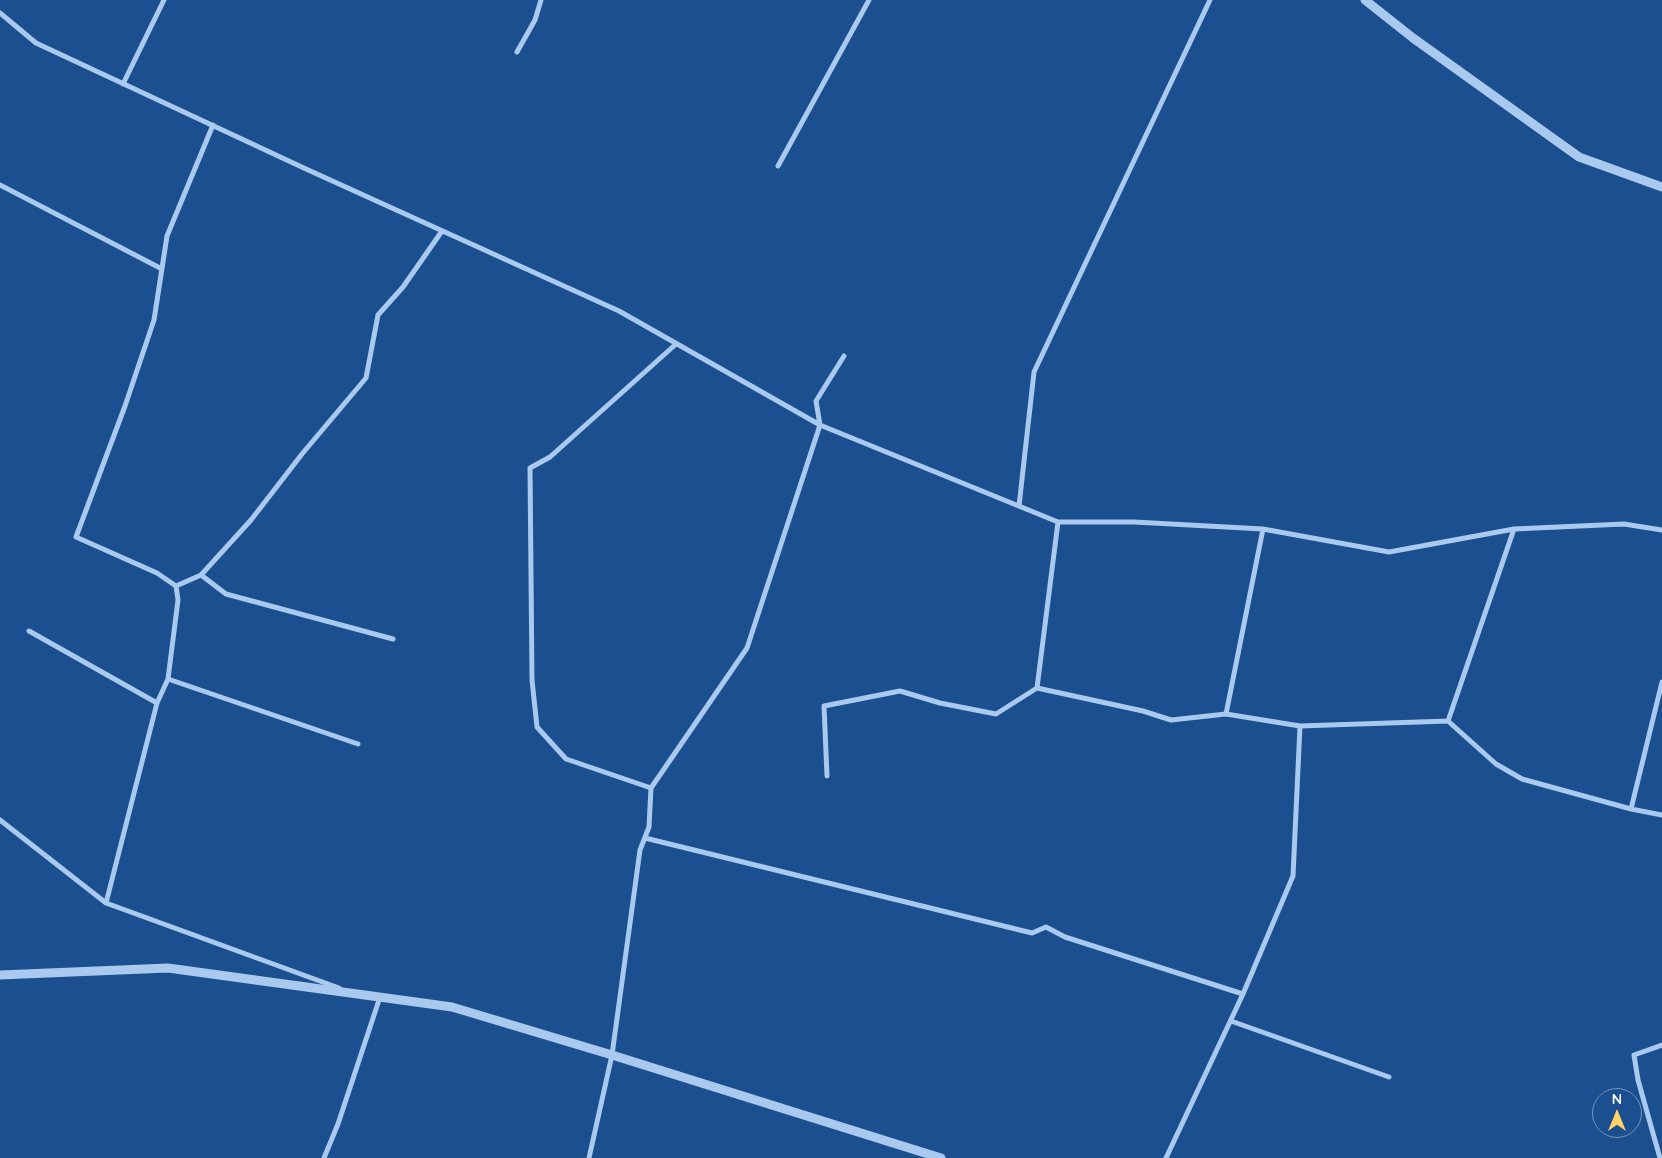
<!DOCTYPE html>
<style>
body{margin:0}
#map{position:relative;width:1662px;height:1158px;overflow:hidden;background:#1b4f8f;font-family:Quicksand,sans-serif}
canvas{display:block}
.north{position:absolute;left:1592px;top:1088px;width:50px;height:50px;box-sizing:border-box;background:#1b4f8f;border:1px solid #7695bc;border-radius:50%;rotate:0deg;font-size:14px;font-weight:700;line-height:20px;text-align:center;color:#fff}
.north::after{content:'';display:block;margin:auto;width:18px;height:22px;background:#ffd166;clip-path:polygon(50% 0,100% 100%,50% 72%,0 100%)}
</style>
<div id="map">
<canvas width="1662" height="1158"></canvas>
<div class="north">N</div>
</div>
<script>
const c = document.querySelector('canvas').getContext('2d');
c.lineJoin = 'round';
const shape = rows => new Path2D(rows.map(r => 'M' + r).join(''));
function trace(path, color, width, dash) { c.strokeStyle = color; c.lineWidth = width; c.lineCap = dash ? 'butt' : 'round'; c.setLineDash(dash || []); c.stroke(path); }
const minor = shape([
 [0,13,36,43,306,169,619,311,820,425,1058,522,1134,522,1263,529,1389,552,1514,529,1624,524,1662,530],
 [517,52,535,20,541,0],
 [123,84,164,0],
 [778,166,869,0],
 [0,185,162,269],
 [1019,506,1034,372,1210,0],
 [201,575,226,594,393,639],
 [176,586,201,575,251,520,302,454,366,378,378,315,403,287,442,231],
 [29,631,157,703],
 [168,679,358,744],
 [1037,688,1058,522],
 [1226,714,1263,529],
 [1448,721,1496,764,1522,779,1631,809,1662,815],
 [827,776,824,706,900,691,940,703,996,714,1037,688,1143,711,1171,720,1226,714,1300,726,1448,721,1514,529],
 [651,788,566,759,537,727,532,680,530,468,550,457,676,344],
 [1631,809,1662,682],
 [0,820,106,903,339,988],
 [645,838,1032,933,1046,927,1065,937,1243,994],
 [106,903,157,703,168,679,178,600,176,586,157,573,76,537,125,406,154,320,167,236,213,125],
 [1231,1021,1389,1077],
 [324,1158,338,1124,380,997],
 [589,1158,612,1055,640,850,649,827,651,788,747,648,820,425,816,401,844,356],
 [1166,1158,1243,994,1293,876,1300,726],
 [1660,1158,1638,1080,1634,1055,1662,1045]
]);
const tertiary = shape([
 [1365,0,1413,38,1579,157,1662,187],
 [0,975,168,968,452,1007,612,1055,941,1158]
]);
trace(minor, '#a9c9ee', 5);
trace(tertiary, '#a9c9ee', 9);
</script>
